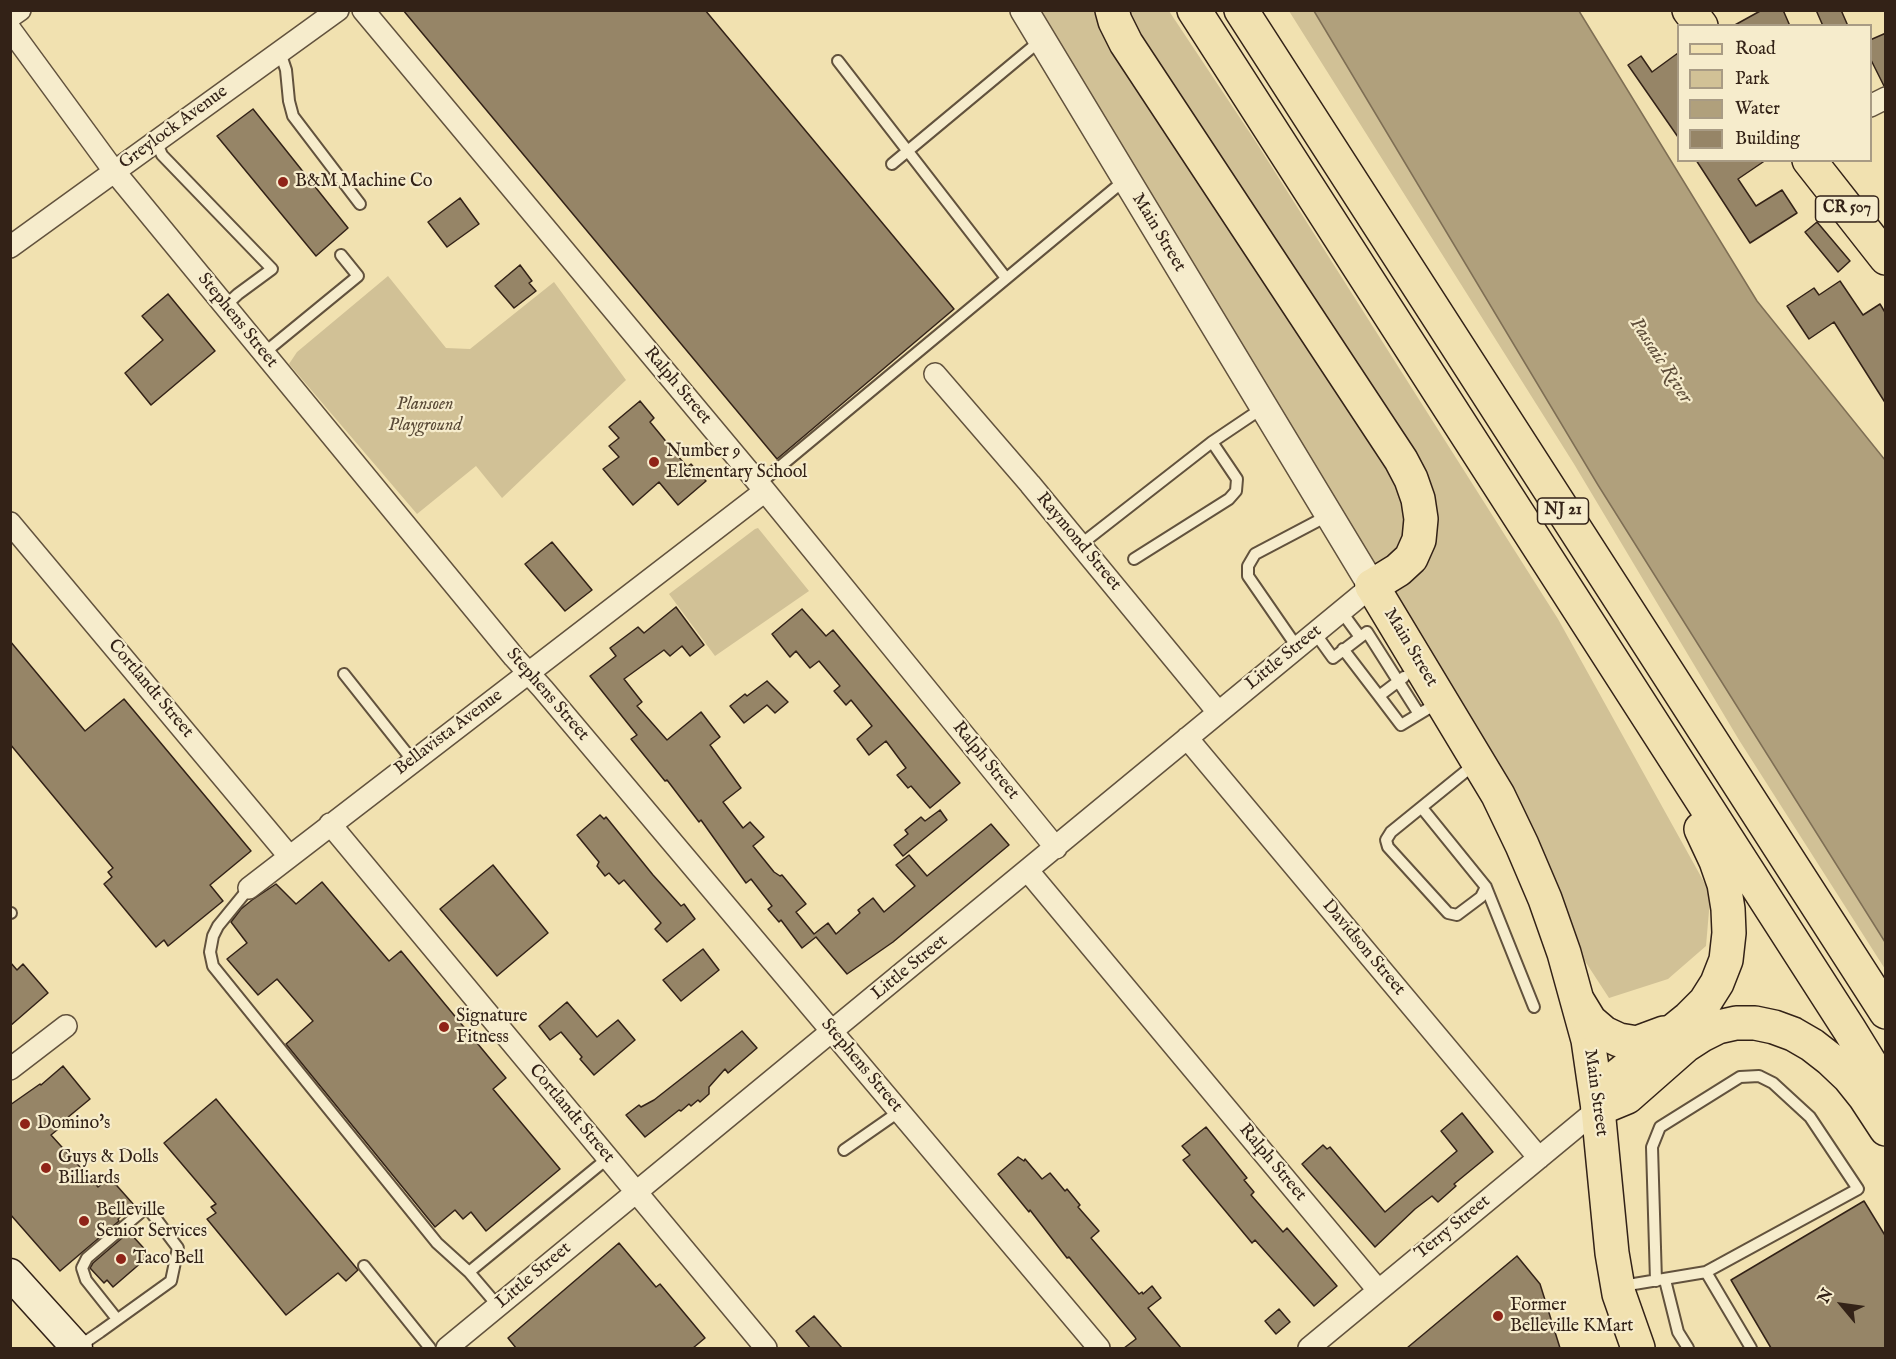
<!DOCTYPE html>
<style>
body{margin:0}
#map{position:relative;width:1896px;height:1359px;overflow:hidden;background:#f1e1b0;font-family:"IM FELL English",serif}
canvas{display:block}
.frame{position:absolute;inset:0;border:12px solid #332217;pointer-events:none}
.legend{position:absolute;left:1677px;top:24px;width:195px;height:138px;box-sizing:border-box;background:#f6eccc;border:2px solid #a89b84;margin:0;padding:8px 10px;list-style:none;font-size:18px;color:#332217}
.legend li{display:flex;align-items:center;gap:12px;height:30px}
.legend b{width:30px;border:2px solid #a89b84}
.north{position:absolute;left:1812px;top:1275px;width:60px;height:60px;-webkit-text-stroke:4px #f6eccc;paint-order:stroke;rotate:299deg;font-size:16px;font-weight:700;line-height:24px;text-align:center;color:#332217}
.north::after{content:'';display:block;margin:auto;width:21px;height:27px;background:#332217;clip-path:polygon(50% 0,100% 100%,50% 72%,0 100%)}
</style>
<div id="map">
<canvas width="1896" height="1359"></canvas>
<div class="frame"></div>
<ul class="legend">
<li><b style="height:8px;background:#f1e1b0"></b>Road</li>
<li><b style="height:16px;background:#d1c196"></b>Park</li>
<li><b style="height:16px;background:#b0a07c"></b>Water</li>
<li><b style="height:16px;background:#968567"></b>Building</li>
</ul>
<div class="north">N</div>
</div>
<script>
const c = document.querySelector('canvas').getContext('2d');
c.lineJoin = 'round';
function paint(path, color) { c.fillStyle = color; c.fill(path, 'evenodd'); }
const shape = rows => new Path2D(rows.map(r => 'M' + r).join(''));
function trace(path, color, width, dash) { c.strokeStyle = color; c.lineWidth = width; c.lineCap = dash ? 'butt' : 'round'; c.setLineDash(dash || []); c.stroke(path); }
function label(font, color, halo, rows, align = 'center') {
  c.font = font + ' "IM FELL English",serif'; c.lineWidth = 4.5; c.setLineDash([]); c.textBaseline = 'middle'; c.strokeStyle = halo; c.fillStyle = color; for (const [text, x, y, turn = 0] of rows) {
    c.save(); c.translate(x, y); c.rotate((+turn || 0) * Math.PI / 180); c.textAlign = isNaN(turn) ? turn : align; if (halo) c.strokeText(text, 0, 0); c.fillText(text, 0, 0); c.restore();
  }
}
const green = shape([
 [1031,11,1169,11,1256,142,1558,619,1714,900,1710,899,1706,946,1668,979,1609,998,1568,935],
 [1289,11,1314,11,1598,485,1885,942,1885,969,1739,740,1574,464],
 [388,276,446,348,470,349,554,282,626,380,502,498,476,466,417,514,289,364,297,352],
 [758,528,809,591,715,656,669,594,755,529]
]);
const water = shape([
 [1314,11,1579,11,1757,301,1885,460,1885,942,1598,485,1314,11]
]);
const building = shape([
 [403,10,705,10,954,309,777,459,403,10],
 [1762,10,1783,10,1790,26,1733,26,1762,10],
 [1816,10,1841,10,1848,26,1823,26,1816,10],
 [1886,33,1886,85,1884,86,1870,58,1870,40,1886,33],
 [1678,53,1678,137,1628,65,1641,56,1652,72,1678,53],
 [253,109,348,228,316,256,217,136,253,109],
 [1696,160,1766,160,1738,179,1756,206,1782,190,1797,213,1750,243,1696,160],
 [460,198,479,224,447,247,428,222,460,198],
 [1817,222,1850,261,1838,272,1805,232,1817,222],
 [520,265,532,281,529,283,536,291,514,308,495,286,520,265],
 [1840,281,1863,315,1880,304,1886,314,1886,404,1834,322,1809,339,1787,306,1814,288,1819,295,1840,281],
 [168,294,215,351,151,405,125,373,163,340,142,316,168,294],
 [640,401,654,418,650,422,687,467,691,464,706,481,678,505,659,482,633,505,603,469,619,457,609,446,619,438,609,427,640,401],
 [552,542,592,590,565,611,525,564,552,542],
 [676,607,704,645,690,656,682,646,670,656,664,650,624,679,642,702,637,706,667,740,701,712,720,737,710,745,741,788,723,802,743,828,750,822,764,837,753,846,774,872,780,876,782,875,806,904,796,912,814,934,828,923,836,934,860,913,858,910,873,898,884,912,915,886,896,865,909,855,927,876,991,824,1009,845,893,942,847,974,816,937,802,948,781,920,779,922,768,909,772,906,751,879,746,883,701,820,699,822,667,780,665,781,631,739,637,735,590,676,616,656,610,648,638,627,644,633,676,607],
 [802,609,826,636,833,630,960,783,930,808,911,786,908,788,897,775,906,768,886,741,869,755,857,739,872,726,851,700,846,705,834,691,840,686,819,661,810,668,796,651,790,657,772,634,802,609],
 [10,641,85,731,124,699,251,851,210,885,223,901,168,946,164,940,156,947,104,884,112,877,108,872,113,868,10,744,10,641],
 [767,681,788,702,775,713,767,705,744,723,730,706,745,694,747,696,767,681],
 [940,810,947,820,903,856,894,845,908,834,905,830,921,817,925,821,940,810],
 [600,815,604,819,606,817,653,875,681,906,684,904,695,919,667,942,655,929,661,923,624,880,619,884,609,873,605,876,597,866,599,862,577,835,600,815],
 [493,865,548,933,497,976,440,909,493,865],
 [322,882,389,961,401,951,506,1078,493,1089,560,1169,486,1231,471,1212,463,1219,455,1210,435,1227,286,1044,313,1021,277,979,258,995,227,959,247,943,231,922,241,909,252,900,276,884,296,904,322,882],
 [703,949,719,970,681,1001,663,980,703,949],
 [10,962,17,970,23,964,48,993,10,1026,10,962],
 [567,1002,597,1037,618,1020,635,1040,594,1075,580,1059,582,1057,561,1032,550,1040,539,1026,567,1002],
 [742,1031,757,1048,728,1073,725,1069,709,1087,709,1094,700,1102,698,1100,691,1106,689,1104,681,1111,679,1110,645,1137,626,1115,639,1105,641,1107,654,1100,742,1031],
 [63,1066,90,1099,67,1118,69,1120,51,1135,98,1187,110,1178,134,1205,118,1219,119,1221,60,1271,10,1214,10,1105,40,1084,41,1085,63,1066],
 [216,1099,358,1270,346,1281,338,1273,286,1315,207,1219,216,1213,211,1207,216,1204,164,1143,216,1099],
 [1462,1113,1493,1152,1454,1184,1456,1186,1438,1202,1432,1196,1415,1209,1375,1247,1302,1164,1323,1145,1327,1149,1330,1147,1385,1212,1457,1151,1441,1131,1462,1113],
 [1206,1127,1247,1178,1244,1180,1254,1192,1251,1195,1283,1232,1287,1228,1337,1286,1314,1306,1255,1240,1252,1243,1183,1160,1190,1155,1182,1146,1206,1127],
 [1018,1157,1024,1161,1025,1159,1042,1179,1050,1173,1065,1191,1067,1189,1080,1205,1078,1207,1099,1231,1091,1238,1139,1294,1142,1292,1143,1294,1152,1286,1161,1298,1148,1308,1181,1348,1124,1348,1136,1339,1135,1337,1069,1257,1067,1258,1030,1210,1029,1212,998,1174,1018,1157],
 [1864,1201,1886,1237,1886,1348,1771,1348,1731,1280,1864,1201],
 [129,1232,150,1255,113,1287,107,1280,104,1283,90,1268,93,1263,129,1232],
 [619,1243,656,1287,660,1284,705,1338,693,1348,516,1348,508,1338,619,1243],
 [1517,1256,1540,1284,1560,1348,1407,1348,1517,1256],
 [1279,1309,1290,1322,1276,1334,1265,1321,1279,1309],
 [814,1316,842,1348,810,1348,796,1331,814,1316]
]);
const service = shape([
 [280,52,286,70,289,101,293,116,360,204],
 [838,61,1006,278],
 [156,141,162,155,272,269,238,294,225,306],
 [892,164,1041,40],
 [264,353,358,276,341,255],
 [1212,442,1264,407],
 [759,484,1126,179],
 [1080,545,1212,442,1237,479,1236,491,1229,499,1134,559],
 [1341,611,1360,637],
 [1315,633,1333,658,1367,632,1419,714],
 [1297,647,1248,576,1248,566,1255,554,1329,515],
 [1343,649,1379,696,1404,677],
 [344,674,413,761],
 [1379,696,1401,725,1439,702],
 [1476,763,1391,832,1386,840,1388,847,1448,913,1457,915,1481,897,1486,887],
 [1422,808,1486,887,1534,1007],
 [249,888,218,926,213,936,210,952,213,966,437,1243,469,1272,498,1306],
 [10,913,11,913],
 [844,1150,900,1111],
 [364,1266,430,1348],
 [469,1272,608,1158],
 [1665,1280,1678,1332,1688,1348],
 [1656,1281,1652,1147,1660,1127,1740,1077,1759,1076,1773,1083,1810,1117,1858,1189,1706,1272],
 [1622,1286,1706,1272,1751,1348],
 [78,1347,100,1332,171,1281,178,1248,147,1207,87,1258,82,1268,86,1280,117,1319]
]);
const minor = shape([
 [363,10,765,491,1056,848],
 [10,17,20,10],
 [10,29,114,171,514,657,543,689,1099,1348],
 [1870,106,1886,98],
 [10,247,338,10],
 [935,374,1030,484,1218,712],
 [10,523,289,856],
 [1187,738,1539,1158],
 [330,824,766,1348],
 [1028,871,1378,1290],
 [249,888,765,491],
 [10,1069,66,1026],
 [447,1348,1372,586],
 [1309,1348,1598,1109]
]);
const tertiary = shape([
 [1024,10,1372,586]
]);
const secondary = shape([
 [10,1274,77,1348]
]);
const primary = shape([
 [1689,10,1701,26],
 [1809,160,1886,258],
 [1372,586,1498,795,1522,845,1545,899,1564,953,1588,1040,1598,1109,1612,1253,1619,1294,1638,1348]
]);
const motorway = shape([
 [1112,10,1115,21,1126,43,1401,460,1411,479,1418,499,1421,519,1419,540,1411,558,1398,570,1372,586],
 [1194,10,1849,1029,1886,1089],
 [1241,10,1886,1012],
 [1579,1003,1590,1021,1604,1033,1619,1040,1637,1043,1664,1033],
 [1598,1109,1606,1090,1615,1078,1689,1018,1705,1002,1717,983,1726,960,1729,933,1728,909,1724,884,1716,861,1701,829],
 [1598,1109,1627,1097,1685,1046,1702,1035,1718,1027,1736,1023,1755,1023,1774,1027,1793,1034,1812,1045,1830,1059,1849,1077,1865,1097,1886,1129]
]);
const markers = [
 [283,182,6,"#8f2418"],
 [654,462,6,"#8f2418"],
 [444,1027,6,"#8f2418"],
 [25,1124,6,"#8f2418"],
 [46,1168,6,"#8f2418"],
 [84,1221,6,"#8f2418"],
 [121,1259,6,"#8f2418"],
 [1498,1316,6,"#8f2418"]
];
const shields = [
 [1847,209,63],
 [1563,511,51]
];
const shieldNames = [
 ["CR 507",1847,209],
 ["NJ 21",1563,511]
];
const streetNames = [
 ["Greylock Avenue",174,128,-36],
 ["Main Street",1158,233,59],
 ["Stephens Street",237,321,51],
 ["Ralph Street",677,386,50],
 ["Raymond Street",1078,542,50],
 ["Main Street",1410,648,59],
 ["Little Street",1284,658,-39],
 ["Cortlandt Street",150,689,50],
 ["Stephens Street",547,695,49],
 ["Bellavista Avenue",449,733,-37],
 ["Ralph Street",985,761,51],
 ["Davidson Street",1363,948,50],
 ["Little Street",910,968,-39],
 ["Stephens Street",861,1066,50],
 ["Main Street",1595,1093,82],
 ["Cortlandt Street",571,1114,50],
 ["Ralph Street",1272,1163,50],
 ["Terry Street",1453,1228,-39],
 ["Little Street",534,1276,-40]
];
const poiNames = [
 ["B&M Machine Co",295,182],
 ["Number 9",666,452],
 ["Elementary School",666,473],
 ["Signature",456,1017],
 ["Fitness",456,1038],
 ["Domino's",37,1124],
 ["Guys & Dolls",58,1158],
 ["Billiards",58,1179],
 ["Belleville",96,1211],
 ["Senior Services",96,1232],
 ["Taco Bell",133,1259],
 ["Former",1510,1306],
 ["Belleville KMart",1510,1327]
];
const parkNames = [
 ["Plansoen",425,405],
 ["Playground",425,426]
];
const waterNames = [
 ["Passaic River",1660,361,57]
];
paint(green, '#d1c196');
paint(water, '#b0a07c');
trace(water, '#7e6e54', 1.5);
paint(building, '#968567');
trace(building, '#332217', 1.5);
trace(service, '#62523d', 14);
trace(minor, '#62523d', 24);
trace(tertiary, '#62523d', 30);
trace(secondary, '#332217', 33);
trace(primary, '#332217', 36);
trace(motorway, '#332217', 36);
trace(service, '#f6eccc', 10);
trace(minor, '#f6eccc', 21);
trace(tertiary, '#f6eccc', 27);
trace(secondary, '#f6eccc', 30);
trace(primary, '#f1e1b0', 33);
trace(motorway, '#f1e1b0', 33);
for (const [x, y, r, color] of markers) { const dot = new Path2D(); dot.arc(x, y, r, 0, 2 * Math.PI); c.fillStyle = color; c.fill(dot); trace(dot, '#f6eccc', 2); }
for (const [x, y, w] of shields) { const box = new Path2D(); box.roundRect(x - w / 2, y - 13, w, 26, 4.5); c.fillStyle = '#f6eccc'; c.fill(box); trace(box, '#332217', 1.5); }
label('bold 16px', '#332217', null, shieldNames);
label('18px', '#332217', '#f6eccc', streetNames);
label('18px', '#332217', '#f6eccc', poiNames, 'left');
label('italic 18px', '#5a4a37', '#f6eccc', parkNames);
label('italic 20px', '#5f4e3a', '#f6eccc', waterNames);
</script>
